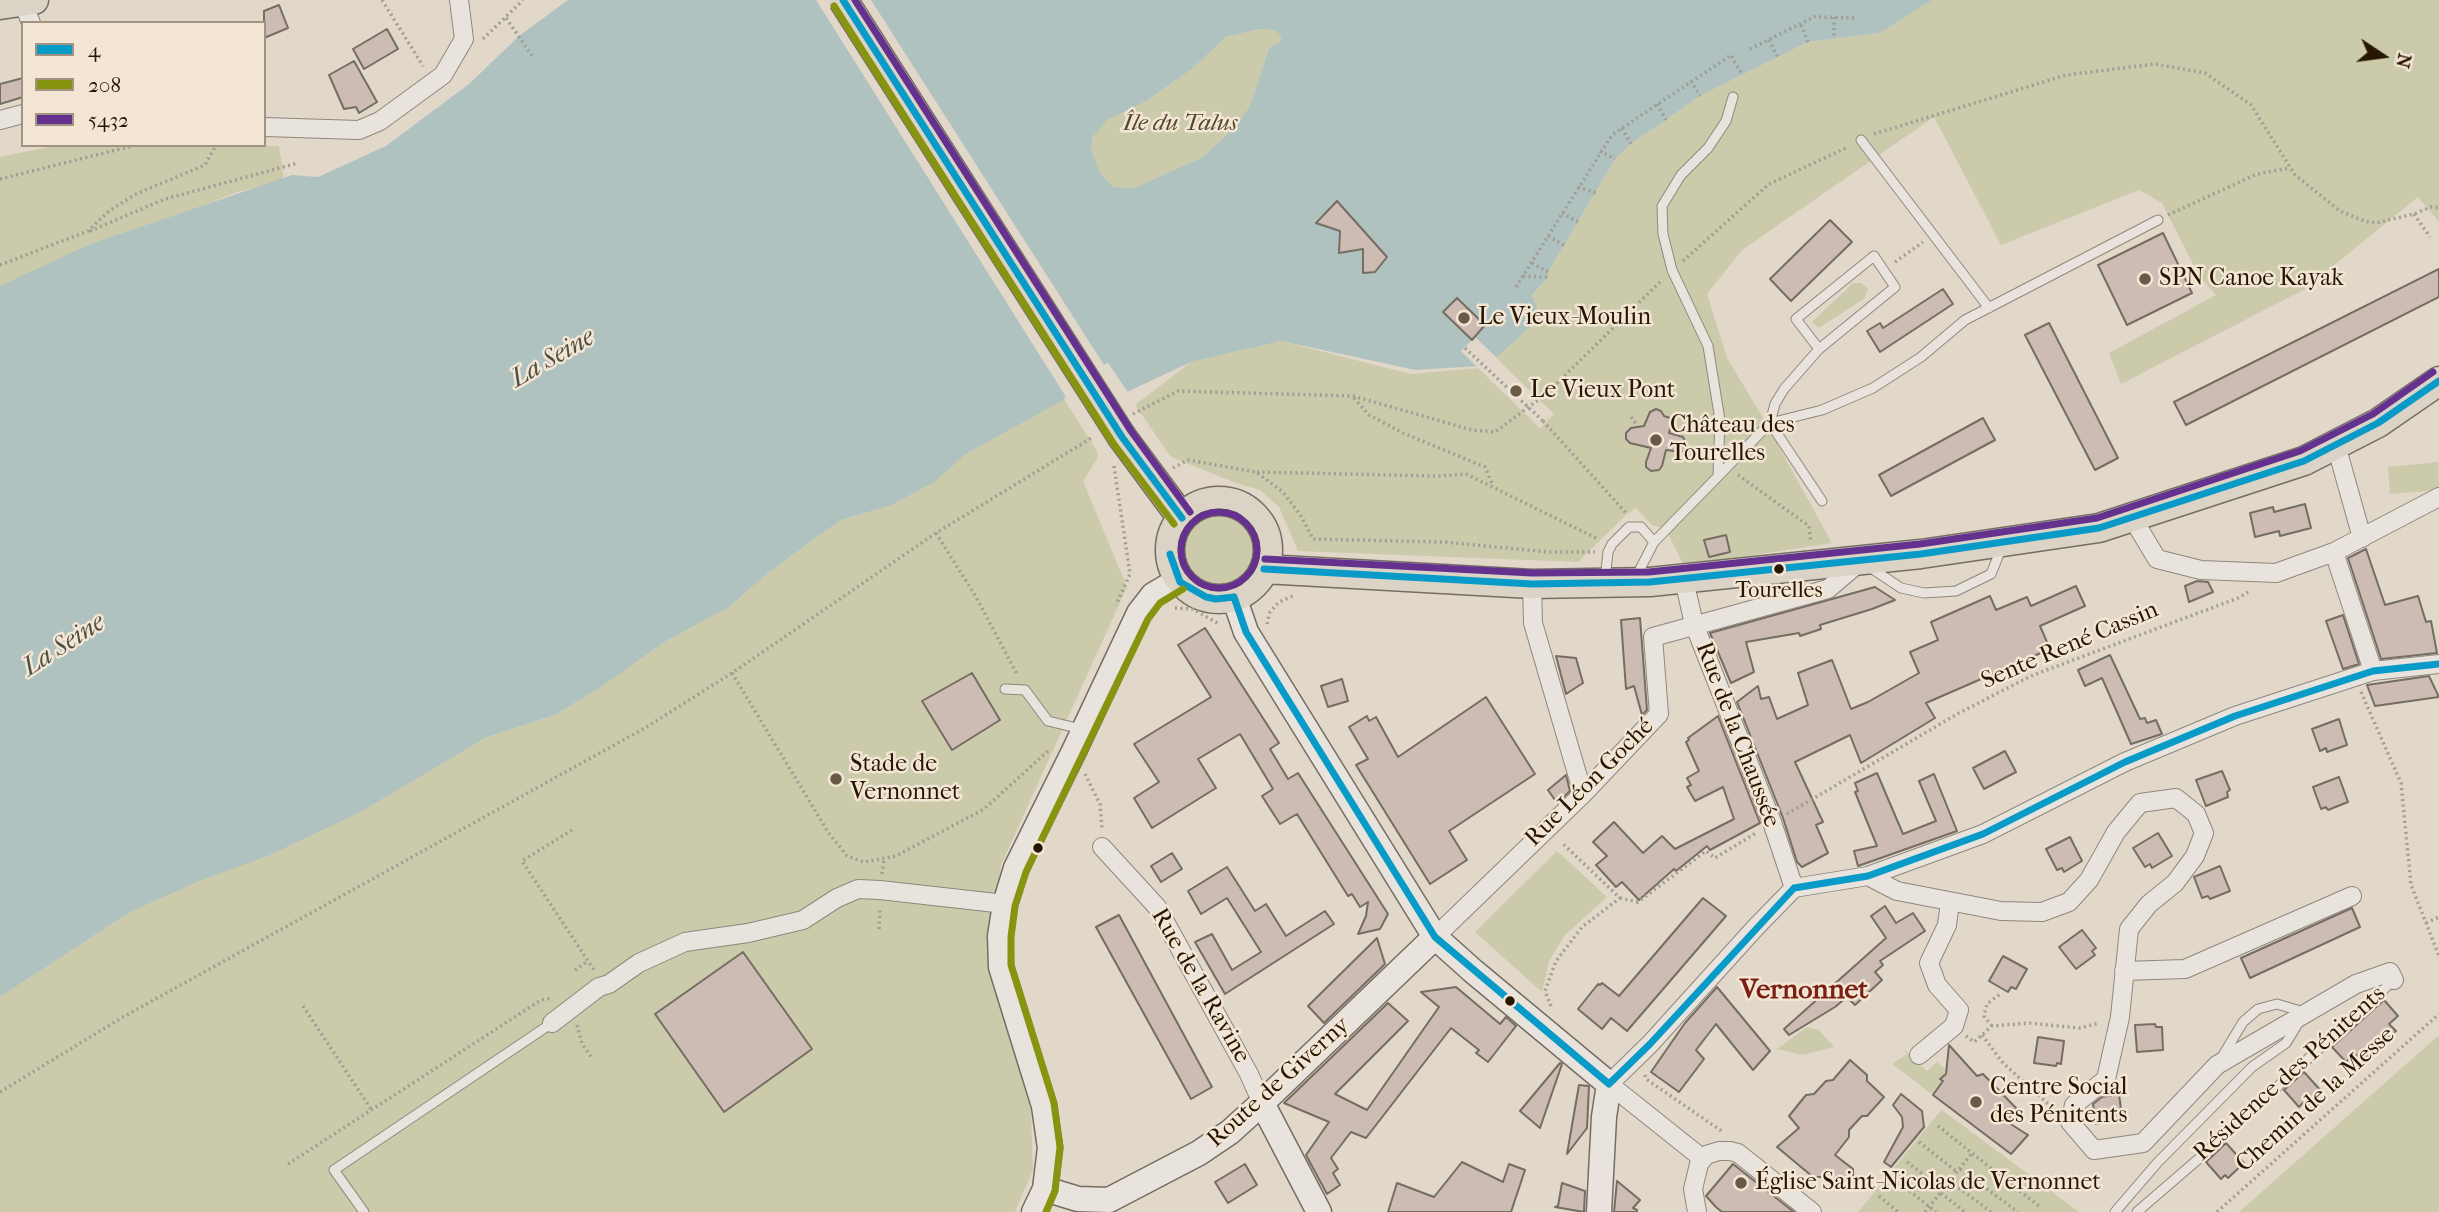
<!DOCTYPE html>
<meta charset="utf-8">
<style>
body{margin:0}
#map{position:relative;width:2439px;height:1212px;overflow:hidden;background:#e2d8ca;font-family:"IM FELL French Canon",serif}
canvas{display:block}
.legend{position:absolute;left:21px;top:21px;width:245px;height:126px;box-sizing:border-box;background:#f3e6d5;border:2px solid #a19380;margin:0;padding:9px 12px;list-style:none;font-size:21px;color:#271601}
.legend li{display:flex;align-items:center;gap:14px;height:35px}
.legend b{width:35px;border:2px solid #a19380}
.north{position:absolute;left:2348px;top:21px;width:70px;height:70px;-webkit-text-stroke:5px #f3e6d5;paint-order:stroke;rotate:103deg;font-size:19px;font-weight:700;line-height:28px;text-align:center;color:#271601}
.north::after{content:'';display:block;margin:auto;width:24px;height:32px;background:#271601;clip-path:polygon(50% 0,100% 100%,50% 72%,0 100%)}
</style>
<div id="map">
<canvas width="2439" height="1212"></canvas>
<ul class="legend">
<li><b style="height:9px;background:#089bc7"></b>4</li>
<li><b style="height:9px;background:#869410"></b>208</li>
<li><b style="height:9px;background:#65318f"></b>5432</li>
</ul>
<div class="north">N</div>
</div>
<script>
const c = document.querySelector('canvas').getContext('2d');
c.lineJoin = 'round';
function paint(path, color) { c.fillStyle = color; c.fill(path, 'evenodd'); }
const shape = rows => new Path2D(rows.map(r => 'M' + r).join(''));
function trace(path, color, width, dash) { c.strokeStyle = color; c.lineWidth = width; c.lineCap = dash ? 'butt' : 'round'; c.setLineDash(dash || []); c.stroke(path); }
function label(font, color, halo, rows, align = 'center') {
  c.font = font + ' "IM FELL French Canon",serif'; c.lineWidth = 5; c.setLineDash([]); c.textBaseline = 'middle'; c.strokeStyle = halo; c.fillStyle = color; for (const [text, x, y, turn = 0] of rows) {
    c.save(); c.translate(x, y); c.rotate((+turn || 0) * Math.PI / 180); c.textAlign = isNaN(turn) ? turn : align; if (halo) c.strokeText(text, 0, 0); c.fillText(text, 0, 0); c.restore();
  }
}
const green = shape([
 [1932,0,2439,0,2439,222,2418,197,2305,289,2121,384,2109,353,2216,295,2199,276,2162,203,2139,190,2001,245,1934,117,1742,250,1707,294,1727,358,1759,411,1832,543,1684,566,1666,529,1652,525,1636,508,1627,514,1578,562,1298,551,1279,507,1260,490,1236,483,1171,457,1135,405,1191,362,1281,341,1411,374,1478,368,1540,428,1554,414,1496,358,1540,317,1532,297,1548,277,1548,272,1615,159,1631,144,1700,96,1808,42,1880,33],
 [1259,29,1273,30,1282,36,1280,41,1269,48,1250,106,1236,126,1203,157,1134,188,1113,187,1100,173,1091,149,1093,137,1101,126,1107,120,1143,103,1192,69,1226,37],
 [58,145,279,146,284,180,237,192,0,288,0,157],
 [1853,283,1861,283,1868,289,1865,298,1819,328,1812,322],
 [1064,399,1098,453,1097,459,1083,481,1127,587,1001,865,987,959,1031,1111,1033,1170,1015,1212,0,1212,0,997,130,912,447,760,487,737,555,715,601,687,666,641,729,607,770,571,841,520,892,505,934,481,966,454],
 [2438,462,2439,490,2390,494,2388,467],
 '1182 549a36 36 0 1 1 72 0a36 36 0 1 1-72 0Z',
 [1557,851,1607,897,1565,935,1549,961,1542,992,1475,932],
 [1807,1027,1819,1030,1834,1047,1803,1055,1777,1049],
 [2439,1035,2439,1212,2239,1212],
 [1901,1047,1927,1071,1937,1062,1948,1072,1940,1078,1943,1081,1933,1095,1892,1064,1907,1054],
 [1942,1109,1942,1110,2079,1212,1858,1212]
]);
const water = shape([
 [568,0,1932,0,1880,33,1808,42,1700,96,1631,144,1615,159,1548,272,1548,277,1532,296,1541,317,1496,358,1481,366,1415,370,1281,341,1191,362,1127,392,1108,363,1067,398,966,454,934,482,892,505,841,520,770,571,729,607,666,641,601,687,555,715,487,737,360,812,270,855,199,881,130,912,0,997,0,286,88,245,292,175,318,177,386,146,469,84,519,36],
 [1259,29,1273,30,1282,36,1280,41,1269,48,1250,106,1236,126,1203,157,1134,188,1113,187,1100,173,1091,149,1093,137,1107,120,1143,103,1192,69,1226,37]
]);
const pier = shape([
 [816,0,871,0,1104,365,1108,363,1129,394,1124,394,1107,368,1066,402,1064,399,1066,397],
 [1475,337,1499,360,1479,369,1461,351]
]);
const building = shape([
 [279,5,288,28,264,38,264,11,279,5],
 [387,29,398,49,364,69,353,49,387,29],
 [354,61,377,102,359,113,356,107,344,109,329,75,354,61],
 [23,78,23,97,0,104,0,84,23,78],
 [1337,201,1387,257,1375,272,1363,273,1363,249,1339,253,1340,231,1316,223,1337,201],
 [1830,220,1852,242,1791,301,1770,279,1830,220],
 [2163,233,2192,293,2127,325,2098,265,2163,233],
 [2439,269,2439,297,2186,425,2174,402,2439,269],
 [1943,289,1953,304,1880,352,1867,331,1880,323,1883,328,1943,289],
 [1457,298,1485,325,1472,340,1443,312,1457,298],
 [2049,323,2118,458,2095,470,2025,335,2049,323],
 [1656,409,1661,411,1664,416,1673,419,1669,433,1683,437,1687,445,1683,452,1666,450,1662,466,1659,470,1651,471,1646,467,1646,462,1651,448,1630,443,1626,439,1626,433,1631,428,1644,426,1650,412,1656,409],
 [1983,418,1995,440,1891,496,1879,475,1983,418],
 [2305,504,2311,528,2280,536,2279,531,2255,537,2250,513,2273,507,2274,512,2305,504],
 [1726,535,1730,552,1709,557,1704,540,1726,535],
 [2366,549,2385,605,2418,596,2426,622,2431,621,2437,653,2381,659,2348,558,2366,549],
 [2197,581,2208,582,2213,592,2189,602,2185,586,2197,581],
 [2076,586,2085,606,2040,626,2050,649,1926,703,1935,718,1861,763,1850,735,1795,762,1823,822,1816,825,1828,853,1802,867,1797,862,1783,818,1737,702,1758,686,1761,699,1769,697,1777,719,1808,705,1798,673,1832,660,1851,709,1868,702,1919,673,1910,652,1938,640,1931,622,1990,596,1996,610,2027,597,2031,606,2076,586],
 [1875,587,1895,600,1872,609,1820,625,1821,629,1800,636,1799,633,1746,642,1754,672,1731,683,1710,633,1875,587],
 [2343,615,2359,664,2343,669,2326,621,2343,615],
 [1640,618,1647,710,1642,715,1634,686,1626,689,1621,620,1640,618],
 [1205,628,1279,743,1270,749,1288,779,1298,773,1388,914,1380,929,1358,934,1366,916,1368,902,1360,907,1352,894,1348,896,1297,814,1280,824,1262,796,1273,789,1240,734,1198,759,1216,788,1152,828,1134,798,1159,782,1134,744,1211,697,1178,645,1205,628],
 [2110,655,2140,719,2145,718,2147,723,2156,720,2162,734,2131,744,2102,678,2085,686,2078,670,2110,655],
 [1556,656,1576,658,1583,683,1566,694,1556,656],
 [972,673,1000,720,952,750,922,701,972,673],
 [2429,676,2439,697,2375,706,2367,685,2429,676],
 [1342,679,1348,701,1328,707,1321,686,1342,679],
 [1486,697,1535,774,1449,831,1467,860,1430,884,1356,765,1368,759,1349,727,1367,716,1369,721,1376,717,1398,757,1486,697],
 [1718,716,1760,823,1710,850,1707,846,1676,871,1674,869,1639,900,1622,882,1616,887,1596,865,1607,856,1593,842,1614,822,1643,853,1662,836,1675,849,1734,819,1723,787,1695,801,1687,787,1691,785,1687,778,1699,771,1686,742,1689,740,1688,738,1718,716],
 [2339,719,2347,745,2327,752,2326,748,2320,751,2312,729,2339,719],
 [2005,751,2016,772,1984,789,1973,768,2005,751],
 [2222,771,2230,790,2227,792,2228,797,2206,806,2196,780,2222,771],
 [1877,773,1903,834,1936,821,1919,781,1934,774,1957,831,1858,866,1854,851,1877,846,1855,792,1858,791,1855,783,1877,773],
 [1566,775,1570,791,1557,803,1548,790,1566,775],
 [2339,777,2348,802,2328,810,2326,807,2321,809,2313,787,2339,777],
 [2158,833,2172,856,2152,868,2150,864,2145,867,2133,848,2158,833],
 [2070,837,2082,861,2064,872,2062,868,2057,870,2046,849,2070,837],
 [1172,853,1182,869,1161,882,1151,866,1172,853],
 [2220,866,2230,891,2210,899,2208,896,2202,898,2194,877,2220,866],
 [1227,867,1255,911,1266,904,1286,936,1325,911,1334,924,1225,994,1195,942,1212,934,1232,970,1261,952,1227,898,1201,914,1188,891,1227,867],
 [1703,898,1726,916,1627,1031,1611,1018,1602,1029,1578,1009,1598,984,1600,985,1602,983,1619,996,1703,898],
 [1885,906,1896,923,1913,913,1925,931,1880,961,1883,965,1875,972,1882,980,1855,1005,1847,997,1835,1007,1789,1035,1784,1029,1886,938,1871,916,1885,906],
 [2352,908,2360,927,2250,978,2241,958,2352,908],
 [1119,915,1212,1087,1191,1099,1096,927,1119,915],
 [2082,930,2096,948,2092,951,2095,955,2076,969,2059,947,2082,930],
 [1377,938,1385,964,1324,1023,1308,1006,1377,938],
 [743,952,812,1049,724,1112,655,1014,743,952],
 [2003,956,2027,969,2016,989,2011,987,2008,992,1989,981,2003,956],
 [1456,987,1500,1024,1506,1017,1516,1026,1488,1062,1476,1053,1479,1050,1451,1028,1366,1138,1351,1132,1331,1158,1338,1169,1333,1173,1340,1185,1327,1194,1306,1155,1329,1122,1284,1103,1388,1003,1408,1021,1335,1094,1367,1110,1439,1007,1421,992,1456,987],
 [1717,987,1770,1051,1753,1070,1716,1024,1696,1050,1704,1059,1679,1092,1651,1072,1685,1023,1717,987],
 [2384,1000,2398,1016,2389,1024,2396,1031,2362,1060,2355,1054,2346,1062,2332,1047,2384,1000],
 [2155,1024,2156,1027,2162,1027,2163,1050,2137,1052,2135,1025,2155,1024],
 [2038,1037,2064,1041,2061,1064,2057,1063,2056,1066,2034,1063,2038,1037],
 [1949,1045,1977,1076,1983,1074,2017,1109,2009,1118,2014,1120,2009,1123,2028,1135,2011,1154,1933,1095,1943,1081,1940,1079,1946,1074,1949,1045],
 [1850,1060,1867,1075,1867,1081,1884,1097,1867,1116,1862,1116,1849,1130,1849,1137,1835,1155,1853,1169,1853,1176,1858,1180,1850,1190,1837,1190,1822,1177,1813,1177,1777,1147,1799,1128,1789,1116,1806,1095,1814,1094,1826,1081,1833,1080,1850,1060],
 [1560,1063,1562,1064,1540,1128,1520,1111,1560,1063],
 [2304,1072,2322,1092,2307,1106,2303,1103,2299,1107,2284,1090,2304,1072],
 [1579,1085,1589,1086,1587,1128,1567,1154,1579,1085],
 [1901,1094,1922,1111,1924,1127,1891,1167,1884,1162,1903,1127,1902,1117,1893,1105,1901,1094],
 [2119,1094,2122,1117,2116,1118,2116,1120,2096,1124,2093,1104,2102,1097,2119,1094],
 [2226,1143,2244,1163,2228,1178,2225,1175,2221,1179,2206,1162,2226,1143],
 [1462,1162,1503,1182,1509,1164,1525,1170,1511,1212,1388,1212,1397,1183,1434,1197,1462,1162],
 [1245,1164,1257,1185,1228,1203,1215,1182,1245,1164],
 [1733,1164,1794,1212,1722,1212,1716,1207,1706,1196,1733,1164],
 [1617,1181,1640,1200,1633,1208,1637,1210,1637,1212,1614,1212,1617,1181],
 [1562,1183,1585,1191,1584,1212,1555,1207,1558,1206,1562,1183]
]);
const path = shape([
 [382,0,423,66],
 [1819,17,1855,18],
 [1834,17,1834,38],
 [506,18,533,57],
 [1801,25,1808,42],
 [483,39,523,0],
 [1769,40,1778,58],
 [1750,49,1816,16],
 [1691,81,1700,96],
 [1657,104,1666,120],
 [1622,128,1631,144],
 [1874,134,2066,75,2155,64,2205,73,2251,105,2295,175,2340,211,2364,221,2376,223,2414,214,2431,207,2439,208],
 [1600,151,1615,159],
 [0,179,136,145],
 [1578,187,1596,193],
 [1562,213,1578,222],
 [2414,214,2430,237],
 [2168,215,2257,174,2290,168],
 [90,231,165,199,298,163],
 [1548,236,1565,246],
 [1683,261,1769,184,1848,147],
 [1895,262,1923,242],
 [1532,263,1548,272],
 [0,265,88,231,109,211,136,194,205,165,216,145],
 [1523,276,1548,277],
 [1516,287,1612,135,1731,55,1742,75],
 [1354,398,1369,415,1403,433,1485,467,1493,486],
 [1133,414,1178,391,1353,396,1472,430,1495,432,1546,394,1662,280],
 [1631,417,1637,425],
 [1543,421,1626,513],
 [1114,466,1130,574,1116,605],
 [1173,468,1188,460,1256,472,1283,492,1301,516,1313,539,1444,542,1548,552,1595,552],
 [1257,472,1437,476,1466,474,1598,539],
 [1738,475,1809,526,1811,543],
 [936,533,976,597,1018,676],
 [1175,608,1193,609,1219,624],
 [1267,624,1270,612,1279,602,1293,596],
 [732,673,828,832,847,856,864,862,896,856,984,809,1048,751],
 [2361,692,2401,783,2411,885,2439,956],
 [1085,774,1100,804,1102,829],
 [1787,814,1959,713,2031,676,2238,598,2248,592],
 [572,830,522,861,594,970],
 [882,874,884,859],
 [1620,898,1638,902,1706,851,1715,858,1756,833],
 [2426,923,2439,917],
 [879,929,880,909],
 [575,970,588,961],
 [303,1006,371,1109],
 [1551,1006,1545,991,1556,961,1582,927,1620,898,1561,842],
 [577,1025,582,1044,592,1058],
 [1992,1026,1984,1016,1987,1004,2000,994],
 [1982,1035,2003,1063,2056,1111],
 [1966,1036,1974,1042,1992,1026,2029,1023,2079,1028,2100,1023],
 [1645,1075,1646,1079,1723,1132],
 [0,1092,123,1017,645,728,732,673,936,533,1093,437],
 [1938,1126,2040,1207],
 [1919,1142,1957,1172],
 [1907,1162,1943,1190],
 [288,1164,541,1000,553,998],
 [1960,1169,2018,1212],
 [1892,1177,1936,1212],
 [1950,1181,1991,1212],
 [1941,1193,1965,1212],
 [1879,1196,1898,1212],
 [1925,1212,1972,1153],
 [2217,1212,2439,1014]
]);
const lane = shape([
 [1861,140,1989,308],
 [1819,349,1796,319,1874,256,1895,287,1819,349,1784,389,1775,404,1770,423,1822,501],
 [1718,476,1720,420,1708,346,1672,270,1663,234,1662,206,1681,175,1708,148,1726,121,1733,97],
 [1868,566,1901,588,1924,593,1956,591,1991,574,2001,549],
 [1635,579,1654,542,1770,423,1822,410,1873,388,1921,357,1965,320,2158,220],
 [1605,580,1608,552,1612,544,1629,527,1641,527,1654,542],
 [1005,689,1025,690,1048,721,1081,729],
 [364,1212,334,1170,552,1023],
 [2115,1212,2158,1162,2252,1067,2286,1043,2302,1017,2297,1010,2277,1004,2258,1009,2243,1022,2222,1057],
 [2137,1212,2203,1155,2394,980]
]);
const street = shape([
 [22,0,31,23],
 [0,120,23,114],
 [264,127,359,130,380,121,443,75,464,39,459,0],
 [2336,445,2362,538],
 [2133,519,2157,559,2201,570,2276,573,2334,552,2439,497],
 [2334,552,2373,671],
 [1684,580,1694,624,1772,822,1794,888],
 [1532,584,1533,623,1583,794],
 [1102,847,1157,907,1249,1074,1262,1103],
 [1868,876,1897,891,2001,911,2042,912,2069,902,2089,880,2116,832,2140,803,2176,798,2196,814,2204,833,2195,856,2175,883,2149,904,2129,929,2120,1017,2106,1079,2074,1105,2070,1122,2094,1150,2143,1143,2217,1065,2356,984,2390,972,2394,980],
 [1435,937,1583,794,1659,714,1653,637,1828,589,1861,561],
 [2124,971,2185,969,2352,896],
 [552,1023,599,987,609,984,639,963,685,942,748,933,803,920,837,898,858,889,880,890,1005,904],
 [1919,1055,1954,1026,1959,1010,1937,985,1929,963,1947,925,1950,902],
 [1703,1159,1609,1084,1650,1044,1756,927,1794,888,1868,876,1983,834,2125,762,2235,716,2373,671,2439,664],
 [1697,1212,1693,1189,1699,1164,1706,1155,1719,1151,1730,1151,1738,1153,1812,1212]
]);
const secondary = shape([
 [1234,597,1246,632,1435,937,1473,971,1609,1084,1604,1117,1599,1212],
 [1262,1103,1319,1212],
 [1045,1189,1078,1199,1109,1200,1199,1153,1230,1132,1262,1103,1435,937],
 [1034,1212,1045,1189,1050,1148,1044,1106,1001,967,1000,936,1005,904,1016,868,1074,751,1139,613,1153,595,1178,580]
]);
const primary = shape([
 [0,5,34,0],
 [1122,437,1182,518],
 '1170 550a49 49 0 1 1 98 0a49 49 0 1 1-98 0Z',
 [1264,569,1532,584,1650,582,1921,554,2099,528,2304,461,2378,423,2439,381]
]);
const pathBridge = shape([
 [1465,348,1543,421]
]);
const primaryBridge = shape([
 [843,0,1122,437]
]);
const bus1 = shape([
 [843,0,1122,437,1182,518],
 [1170,554,1180,582,1206,597,1216,599,1234,597],
 [1264,569,1532,584,1650,582,1921,554,2099,528,2304,461,2378,423,2439,381],
 [1234,597,1246,632,1435,937,1609,1084],
 [1609,1084,1650,1044,1794,888,1868,876,1983,834,2125,762,2235,716,2373,671,2439,664]
]);
const bus2 = shape([
 [834,6,1113,443,1174,524],
 '1181 550a38 38 0 1 1 76 0a38 38 0 1 1-76 0Z',
 [1046,1212,1055,1191,1060,1147,1054,1103,1011,965,1011,937,1015,906,1026,872,1148,619,1160,603,1183,589]
]);
const bus3 = shape([
 [855,0,1131,431,1190,512],
 '1181 550a38 38 0 1 1 76 0a38 38 0 1 1-76 0Z',
 [1265,559,1532,573,1649,572,1920,544,2097,518,2300,451,2373,414,2433,372]
]);
const markers = [
 [2145,279,7,"#685a47"],
 [1464,318,7,"#685a47"],
 [1516,391,7,"#685a47"],
 [1656,440,7,"#685a47"],
 [1779,569,6,"#271601"],
 [836,779,7,"#685a47"],
 [1038,848,6,"#271601"],
 [1510,1001,6,"#271601"],
 [1976,1102,7,"#685a47"],
 [1741,1183,7,"#685a47"]
];
const busNames = [
 ["Tourelles",1779,592]
];
const parkNames = [
 ["Île du Talus",1180,124]
];
const poiNames = [
 ["SPN Canoe Kayak",2159,279],
 ["Le Vieux-Moulin",1478,318],
 ["Le Vieux Pont",1530,391],
 ["Château des",1670,426],
 ["Tourelles",1670,454],
 ["Stade de",850,765],
 ["Vernonnet",850,793],
 ["Centre Social",1990,1088],
 ["des Pénitents",1990,1116],
 ["Église Saint-Nicolas de Vernonnet",1755,1183]
];
const streetNames = [
 ["Sente René Cassin",2070,646,-23],
 ["Rue de la Chaussée",1737,735,69],
 ["Rue Léon Goché",1590,783,-45],
 ["Rue de la Ravine",1200,986,60],
 ["Résidence des Pénitents",2290,1074,-42],
 ["Route de Giverny",1279,1083,-42],
 ["Chemin de la Messe",2316,1100,-42]
];
const waterNames = [
 ["La Seine",553,359,-30],
 ["La Seine",64,646,-33]
];
const quarterNames = [
 ["Vernonnet",1804,991]
];
paint(green, '#cbcaab');
paint(water, '#b0c2bf');
paint(pier, '#e2d8ca');
paint(building, '#cdbcb4');
trace(building, '#756d62', 2);
trace(lane, '#8f877c', 11);
trace(street, '#8f877c', 20);
trace(secondary, '#756d62', 27);
trace(primary, '#756d62', 31);
trace(path, '#a19c94', 3.5, [2, 3.5]);
trace(lane, '#e8e3dc', 9);
trace(street, '#e8e3dc', 18);
trace(secondary, '#e8e3dc', 24);
trace(primary, '#dcd3c7', 28);
trace(primaryBridge, '#756d62', 31, []);
trace(pathBridge, '#a19c94', 3.5, [2, 3.5]);
trace(primaryBridge, '#dcd3c7', 28);
trace(bus1, '#089bc7', 7);
trace(bus2, '#869410', 7);
trace(bus3, '#65318f', 7);
for (const [x, y, r, color] of markers) { const dot = new Path2D(); dot.arc(x, y, r, 0, 2 * Math.PI); c.fillStyle = color; c.fill(dot); trace(dot, '#f3e6d5', 2.5); }
label('22px', '#271601', '#f3e6d5', busNames);
label('italic 24px', '#52492c', '#f3e6d5', parkNames);
label('24px', '#271601', '#f3e6d5', poiNames, 'left');
label('24px', '#271601', '#f3e6d5', streetNames);
label('italic 26px', '#504f42', '#f3e6d5', waterNames);
label('bold 28px', '#7a1f14', '#f3e6d5', quarterNames);
</script>
